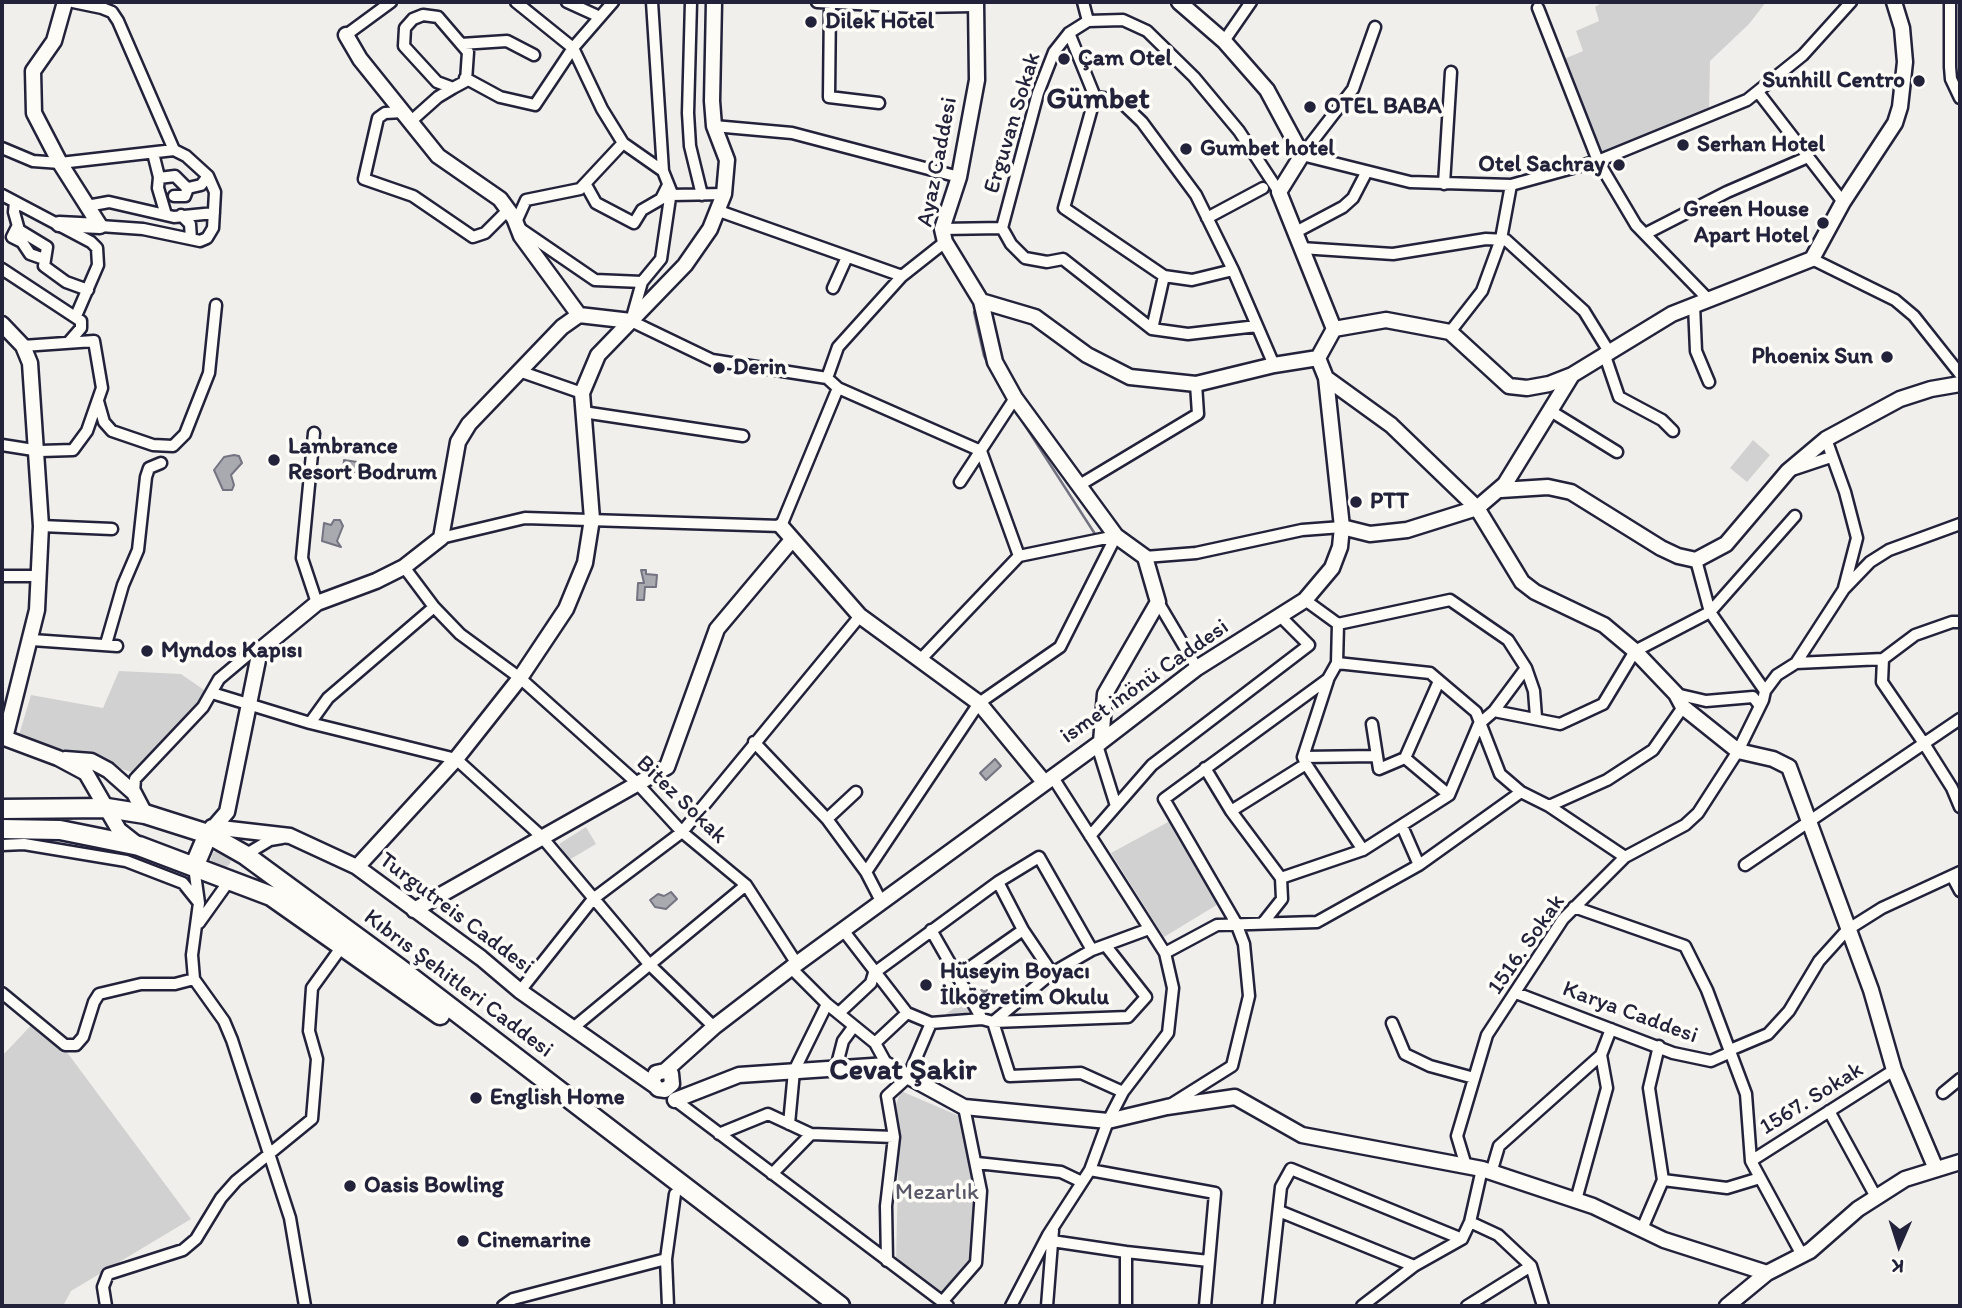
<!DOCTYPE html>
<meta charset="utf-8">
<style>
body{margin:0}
#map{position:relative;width:1962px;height:1308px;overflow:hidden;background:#f0efec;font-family:Itim,sans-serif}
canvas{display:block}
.frame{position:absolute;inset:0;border:4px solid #22223b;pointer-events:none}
.north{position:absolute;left:1864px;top:1210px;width:70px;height:70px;-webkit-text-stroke:5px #fdfcf7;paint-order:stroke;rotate:183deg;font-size:19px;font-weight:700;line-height:28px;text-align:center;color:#22223b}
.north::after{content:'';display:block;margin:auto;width:24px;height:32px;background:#22223b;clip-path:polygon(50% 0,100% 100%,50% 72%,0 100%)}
</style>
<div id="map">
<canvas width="1962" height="1308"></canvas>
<div class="frame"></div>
<div class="north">K</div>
</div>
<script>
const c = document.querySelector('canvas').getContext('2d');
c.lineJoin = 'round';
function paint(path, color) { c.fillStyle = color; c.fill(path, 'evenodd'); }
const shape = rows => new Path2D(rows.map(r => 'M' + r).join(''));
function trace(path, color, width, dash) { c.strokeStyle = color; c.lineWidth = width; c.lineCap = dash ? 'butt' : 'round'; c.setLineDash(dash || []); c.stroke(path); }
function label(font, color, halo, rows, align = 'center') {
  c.font = font + ' Itim,sans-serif'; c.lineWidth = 7; c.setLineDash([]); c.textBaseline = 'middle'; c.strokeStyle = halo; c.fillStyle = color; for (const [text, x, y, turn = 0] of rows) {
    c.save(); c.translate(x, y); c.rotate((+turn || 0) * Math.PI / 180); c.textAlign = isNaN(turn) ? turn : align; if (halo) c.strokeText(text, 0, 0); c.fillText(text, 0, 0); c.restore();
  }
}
const green = shape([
 [1603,2,1766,2,1749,24,1710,61,1709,113,1599,154,1564,59,1583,51,1576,31,1599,21,1595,7],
 [1753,440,1770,455,1747,482,1730,468],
 [119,671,181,674,207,692,201,706,134,773,19,735,31,695,103,708],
 [1170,821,1220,903,1164,937,1111,853],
 [586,827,596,844,569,860,559,844],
 '211 859a10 10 0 1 1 20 0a10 10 0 1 1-20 0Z',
 [968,998,975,1009,971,1017,942,1017],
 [40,1016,191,1219,71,1291,63,1306,2,1306,2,1056],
 [901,1091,959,1116,973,1170,976,1188,971,1261,941,1293,896,1262,899,1133,892,1115]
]);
const water = shape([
 [234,455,239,456,242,463,231,475,234,485,232,490,223,490,214,470,224,457,234,455],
 [344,460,364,463,362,473,343,470,344,460],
 [334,520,340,520,343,526,337,541,341,547,322,541,324,523,331,525,334,520],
 [641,570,646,570,646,574,657,575,656,587,645,587,644,600,637,600,638,583,644,583,641,570],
 [995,759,1001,766,986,780,980,773,995,759],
 [671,892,677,899,666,909,655,907,650,900,658,894,664,896,671,892]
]);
const stream = shape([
 [974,312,984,356,990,368],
 [1015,410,1095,534]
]);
const street = shape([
 [73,2,102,8,112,12,118,21,174,150,186,156,208,176,215,192,213,228,207,238,200,241,143,229,100,226],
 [516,2,573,48,602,109,623,143,663,171],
 [567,2,600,17],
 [652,2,663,171,671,191,661,259,642,282,631,321,712,360,827,378],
 [691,2,688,113,690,146,702,195],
 [817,2,916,7,974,6],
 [830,2,829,97,879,103],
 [1083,2,1088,21],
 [1950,2,1950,67,1951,79,1960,98],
 [1538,8,1598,161,1636,225,1708,299],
 [1375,27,1353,89,1302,155,1410,182,1511,185,1598,161,1747,100,1803,55,1851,2],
 [1069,33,1095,97],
 [346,35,391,2],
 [1224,41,1251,2],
 [461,44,507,41,534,55],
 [465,78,500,97,535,105,573,48,613,2],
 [1758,92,1843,202],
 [403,112,385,113,378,118,364,179,413,196,473,237,485,233,508,210],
 [410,122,438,97,453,88,466,81,468,52,438,17,423,15,413,19,405,28,404,46,437,82,453,88],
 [714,126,792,133,959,177],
 [2,148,33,161,60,163,174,150],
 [153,153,159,177,158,188,166,215],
 [159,178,175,176,188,189],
 [1444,184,1451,72],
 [586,185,596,203,634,223,642,210,661,199,668,185],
 [2,195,91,242,97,248,98,265,76,316],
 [671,195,724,194],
 [174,196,185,196,188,188,201,185,208,176],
 [15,202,14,212,19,230,47,247,44,266,66,282,88,290],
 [87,206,109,202,174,217,214,213],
 [719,211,902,276],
 [181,215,190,224,191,239],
 [1207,218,1263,188],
 [516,222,526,200,580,189,623,143],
 [17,227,12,237,22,242,30,254,44,259],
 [519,228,595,280,642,282],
 [942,229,1002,228],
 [1294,233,1343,207,1353,198,1366,173],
 [1645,234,1727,192,1808,157],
 [1301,248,1393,254,1486,239,1506,240,1584,311,1608,350],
 [1812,259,1895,300,1914,316,1960,374],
 [2,269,81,321,81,328,68,343],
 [1233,270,1192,280,1164,276,1064,208,1095,97,1119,100,1142,122,1196,195,1233,270,1274,365],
 [833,288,847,257],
 [1694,305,1696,351,1709,382],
 [1257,326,1188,334,1152,329,1063,259,1047,262,1025,258,1011,244,1002,228,1038,93,1054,52,1069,33,1088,21,1123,20,1147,31,1194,77,1239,131,1279,192],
 [1152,329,1164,276],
 [1450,332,1482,291,1501,239,1511,185],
 [1604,353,1619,397,1662,420,1673,431],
 [519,371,582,393],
 [838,388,981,451,1019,556],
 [98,401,104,422,112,431,153,445,173,446,185,434,209,373,216,305],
 [1549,410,1617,452],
 [583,412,743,436],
 [314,433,302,558,317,603],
 [1826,439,1845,492,1857,538,1844,588],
 [2,445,40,451,73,450,87,431,102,388,94,341,23,346],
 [1795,469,1831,457],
 [960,482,1015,398],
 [1078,486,1198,414,1196,384],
 [41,526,112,529],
 [441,538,525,518,781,526,838,388,827,378,838,347,902,276,945,242],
 [1145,557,1196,553,1302,530,1342,527],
 [1696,560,1710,612,1765,691],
 [404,567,434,607,460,634,520,678,637,783,682,832,746,885,797,964],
 [2,576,39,576],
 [1305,600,1338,624,1337,663,1430,673,1476,712,1500,774,1521,792,1549,806,1625,857],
 [1158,602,1197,668],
 [1960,622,1952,622,1915,635,1883,659,1882,682,1923,742,1952,788,1960,807],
 [32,640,117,646],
 [106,644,123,585,138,550,146,477,149,468,161,463],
 [1796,663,1883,659],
 [1526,668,1534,691,1536,717],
 [212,693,310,723,456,759,541,836,649,964,714,1027],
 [1676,694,1706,701,1753,697,1760,706],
 [1494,711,1560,724,1603,704,1635,651,1710,612,1795,516],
 [310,723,328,698,434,607],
 [1372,724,1379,769,1405,758,1439,681],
 [754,742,827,819,866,872,881,901],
 [1097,745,1116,806],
 [1303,757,1377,756],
 [1405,758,1449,795],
 [1306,764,1363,850],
 [1205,768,1231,811,1281,878],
 [134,793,135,779,203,707,219,679,250,653,260,650],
 [1549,806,1607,780,1653,750,1683,707],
 [1231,811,1306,764,1303,757,1328,680],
 [827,819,856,792],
 [1402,826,1419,865],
 [1090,836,1152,765,1309,645,1281,617],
 [2,845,24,844,126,861,183,883,199,903],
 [245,855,270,840,282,838],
 [1745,865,1960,719],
 [194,867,199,903,192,955,194,979,224,1021,232,1040,290,1218,305,1306],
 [866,872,979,703,1060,647,1116,536,1019,556,921,659],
 [1952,876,1960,891],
 [998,882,1023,930,1052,973],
 [1574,907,1685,946,1707,990,1746,1094,1751,1161,1802,1255],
 [199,923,229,881],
 [1263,923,1282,899,1281,878,1363,850,1449,795,1479,724,1494,711,1526,668,1508,640,1450,600,1338,624],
 [843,930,907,1013,931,1023,982,1019,993,1022,1052,973,1092,950,1149,929],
 [931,930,982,1019],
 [1106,946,1146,997,1128,1017,993,1022,1010,1076,1081,1073,1123,1092],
 [1165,953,1217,925,1317,922,1419,865,1521,792],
 [791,968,827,1004,875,1043,887,1065],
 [959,975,1023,930],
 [520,991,593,899,682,832,860,616],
 [2,993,65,1045,76,1045,83,1037,94,1002,99,994,141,984,175,984,194,979],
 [1516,993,1673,1053,1711,1061,1731,1052],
 [839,1013,871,983,874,973,998,882,1039,857,1092,950],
 [1392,1023,1405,1054,1430,1066,1474,1078],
 [573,1028,746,885],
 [875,1043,907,1013],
 [1730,1050,1768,1034,1789,1011,1819,961,1847,930,1882,908,1960,872],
 [836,1068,843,1041,854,1026],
 [1943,1093,1960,1079],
 [675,1100,948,1306],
 [1170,1105,1232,1066,1249,996,1244,944,1236,923,1164,799,1328,679,1337,663],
 [1829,1111,1876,1197],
 [789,1124,794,1071,827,1004],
 [719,1134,768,1114,811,1134,894,1137],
 [1751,1161,1894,1070],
 [977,1163,1061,1172,1082,1182],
 [1466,1166,1457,1136,1487,1035,1563,919,1625,857,1685,825,1698,813,1738,751,1763,700,1765,691,1777,675,1796,663,1844,589,1870,562,1889,550,1960,524],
 [1090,1170,1215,1193,1205,1306],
 [1491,1173,1499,1146,1601,1055],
 [772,1174,811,1134],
 [1663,1180,1727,1188,1760,1178,1758,1174],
 [1576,1200,1607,1088,1601,1055,1611,1029],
 [1279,1211,1414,1266],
 [1470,1222,1498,1235,1531,1266,1543,1306],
 [1642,1229,1663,1180,1649,1088,1659,1046],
 [1052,1241,1126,1252],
 [887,1261,886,1206,894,1137,887,1096,908,1077,931,1023],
 [942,1302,976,1263,981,1191,964,1107],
 [106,1306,103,1287,108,1274,183,1250,196,1239,221,1198,236,1181,312,1119,317,1059,309,1031,312,988,343,945],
 [503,1306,513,1299,666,1259],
 [668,1306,666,1259,675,1194],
 [1011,1306,1048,1235,1090,1170,1108,1121,1123,1092,1168,1033,1173,988,1165,953,1052,776],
 [1047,1306,1053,1230],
 [1126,1306,1126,1252,1209,1261],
 [1268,1306,1281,1187,1291,1169,1462,1239],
 [1362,1306,1414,1266,1462,1239,1470,1222,1482,1169],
 [1467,1306,1531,1266]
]);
const secondary = shape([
 [976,2,977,80,959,177,942,229,945,242,981,301,1035,317,1087,355,1130,377,1196,384,1274,365,1318,358],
 [1179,2,1224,41,1267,90,1302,155,1279,192,1334,329],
 [346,35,360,59,438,156,500,199,514,218,521,236,579,315],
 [59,224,100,226,60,163,34,113,33,71,54,41,65,2],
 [981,301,995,362,1015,398,1116,536,1145,557,1158,602,1105,694,1101,742],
 [2,324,23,346,30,363,41,526,37,610,5,738],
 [1334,329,1386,320,1450,332,1509,386,1527,388,1549,384,1572,375],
 [1326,378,1391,425,1477,508,1522,582,1535,592,1604,625,1635,651,1676,694,1683,707,1738,751,1773,759,1789,767,1871,990,1894,1070,1936,1169],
 [1501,490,1548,487,1571,492,1661,548,1678,556,1696,560,1726,544,1788,471,1826,439,1900,399,1931,389,1960,384],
 [781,526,860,616,979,703,1044,782],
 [1342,527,1370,534,1407,530,1477,508,1505,484,1572,375,1672,314,1812,259,1843,202,1895,123,1900,107,1905,62,1902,28,1894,2],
 [2,737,58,758,86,773,119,830,138,845],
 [65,759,91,761,108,770,134,793,145,814],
 [212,827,290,836,357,867,481,958,520,991,654,1085],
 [208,834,227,812,260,650,317,603,376,581,404,567,441,538,458,442,469,424,562,327,579,315,631,321],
 [357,867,456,759,520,678,566,609,585,563,592,519,582,393,598,355,685,265,710,229,724,194,727,160,714,126,712,101,714,2],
 [414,910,667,767,717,629,791,541],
 [665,1071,671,1074,672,1084,665,1090,658,1089,652,1082,656,1073,665,1071,714,1027,791,968,1101,742,1197,668,1305,600,1332,568,1340,547,1342,527,1326,378,1318,358,1334,329],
 [675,1100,739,1075,887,1065,964,1107,1108,1121,1167,1107,1235,1097,1302,1135,1482,1169,1593,1206,1664,1240,1767,1273],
 [1727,1306,1767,1273,1810,1251,1858,1209,1905,1179,1960,1162]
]);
const highway = shape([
 [2,809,107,808,145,814,208,834,245,855,399,968,840,1306],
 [2,829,60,830,139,846,271,896,440,1015],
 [194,867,208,834]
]);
const markers = [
 [811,22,7,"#22223b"],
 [1064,59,7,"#22223b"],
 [1919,81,7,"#22223b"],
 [1310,107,7,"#22223b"],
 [1683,145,7,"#22223b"],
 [1186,149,7,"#22223b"],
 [1619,165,7,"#22223b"],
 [1823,223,7,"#22223b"],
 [1887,357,7,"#22223b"],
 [719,368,7,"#22223b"],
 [274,460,7,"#22223b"],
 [1356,502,7,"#22223b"],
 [147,651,7,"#22223b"],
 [926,985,7,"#22223b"],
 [476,1098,7,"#22223b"],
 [350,1186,7,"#22223b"],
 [463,1241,7,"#22223b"]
];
const poiNames = [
 ["Dilek Hotel",825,22],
 ["Çam Otel",1078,59],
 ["Sunhill Centro",1905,81,"right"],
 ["OTEL BABA",1324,107],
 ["Serhan Hotel",1697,145],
 ["Gumbet hotel",1200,149],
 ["Otel Sachray",1605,165,"right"],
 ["Green House",1809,210,"right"],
 ["Apart Hotel",1809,236,"right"],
 ["Phoenix Sun",1873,357,"right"],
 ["Derin",733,368],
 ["Lambrance",288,447],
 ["Resort Bodrum",288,473],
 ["PTT",1370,502],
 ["Myndos Kapısı",161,651],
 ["Hüseyin Boyacı",940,972],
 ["İlköğretim Okulu",940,998],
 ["English Home",490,1098],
 ["Oasis Bowling",364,1186],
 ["Cinemarine",477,1241]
];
const streetNames = [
 ["Erguvan Sokak",1013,123,-73],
 ["Ayaz Caddesi",938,162,-79],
 ["ismet inönü Caddesi",1145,682,-35],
 ["Bitez Sokak",681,800,44],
 ["Turgutreis Caddesi",456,914,37],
 ["1516. Sokak",1527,945,-55],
 ["Kıbrıs Şehitleri Caddesi",458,984,37],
 ["Karya Caddesi",1630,1013,20],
 ["1567. Sokak",1812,1099,-32]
];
const parkNames = [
 ["Mezarlık",937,1193]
];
const districtNames = [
 ["Gümbet",1098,100],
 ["Cevat Şakir",903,1071]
];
paint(green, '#d2d1d1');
paint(water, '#a9a9b0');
trace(water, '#737381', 2);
trace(stream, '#737381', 2.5);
trace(street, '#22223b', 15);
trace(secondary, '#22223b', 19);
trace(highway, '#22223b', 23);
trace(street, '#fdfcf7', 10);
trace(secondary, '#fdfcf7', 14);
trace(highway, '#fdfcf7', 18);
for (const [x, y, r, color] of markers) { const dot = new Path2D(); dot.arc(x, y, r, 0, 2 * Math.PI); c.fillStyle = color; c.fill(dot); trace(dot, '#fdfcf7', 2.5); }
label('bold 23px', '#22223b', '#fdfcf7', poiNames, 'left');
label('23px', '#22223b', '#fdfcf7', streetNames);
label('23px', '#575768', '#fdfcf7', parkNames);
label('bold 30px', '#22223b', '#fdfcf7', districtNames);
</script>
